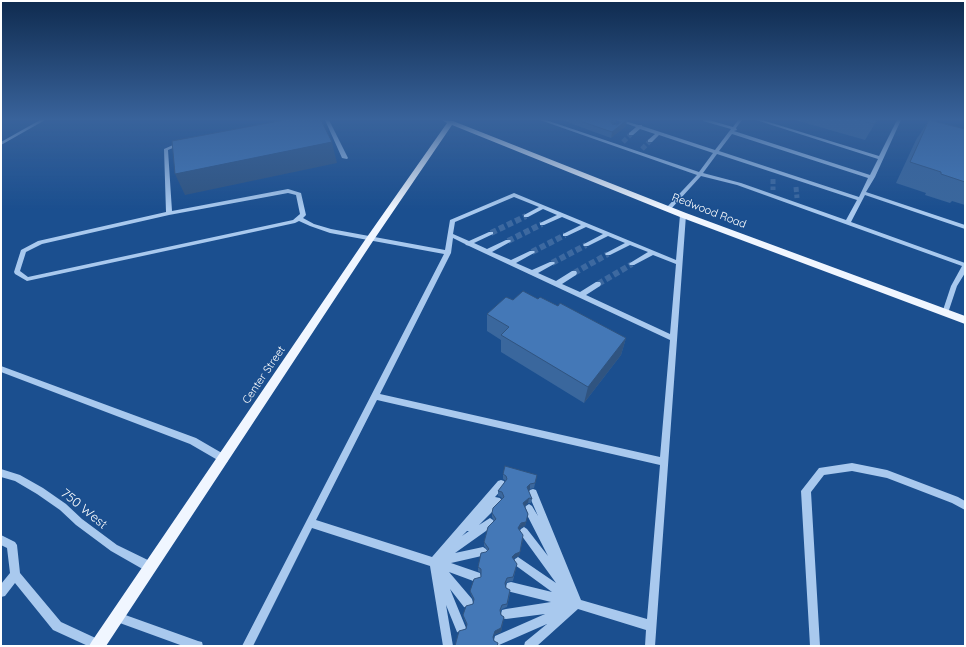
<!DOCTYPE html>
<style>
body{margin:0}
#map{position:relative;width:966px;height:647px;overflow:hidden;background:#1b4f8f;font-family:Quicksand,sans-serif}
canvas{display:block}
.frame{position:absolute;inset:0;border:2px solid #fff;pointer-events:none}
</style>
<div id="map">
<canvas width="966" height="647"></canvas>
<div class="frame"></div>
</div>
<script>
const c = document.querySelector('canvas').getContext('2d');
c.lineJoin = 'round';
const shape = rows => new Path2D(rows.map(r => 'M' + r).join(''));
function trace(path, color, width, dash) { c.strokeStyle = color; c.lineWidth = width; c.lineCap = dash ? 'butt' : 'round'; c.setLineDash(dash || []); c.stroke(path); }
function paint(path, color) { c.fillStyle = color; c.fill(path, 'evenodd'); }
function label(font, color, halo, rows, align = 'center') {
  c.font = font + ' Quicksand,sans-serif'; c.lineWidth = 3; c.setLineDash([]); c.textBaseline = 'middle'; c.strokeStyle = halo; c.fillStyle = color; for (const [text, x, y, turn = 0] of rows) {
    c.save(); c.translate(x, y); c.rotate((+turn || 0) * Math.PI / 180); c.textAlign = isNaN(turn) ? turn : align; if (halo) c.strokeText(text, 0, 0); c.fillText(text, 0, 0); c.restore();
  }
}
const minorTunnelFar1 = shape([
 [623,142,631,134],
 [642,149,650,141],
 [773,179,773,190],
 [796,187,797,198]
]);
const minorTunnel = shape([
 [491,233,526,216],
 [508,241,542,224],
 [532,252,565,235],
 [552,263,586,245],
 [574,273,608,254],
 [598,284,632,264]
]);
const minor = shape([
 [40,120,45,120,1,145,1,142,40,120],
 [325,120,329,120,348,158,347,159,342,158,325,120],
 [540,120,546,120,699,172,713,153,659,135,652,142,648,142,648,140,655,134,640,129,633,135,629,135,629,133,636,127,616,120,622,120,638,125,642,125,642,126,715,150,731,129,703,121,703,120,709,120,733,127,738,120,742,120,736,128,737,130,734,131,870,175,878,159,756,120,762,120,879,156,897,120,901,120,875,177,866,192,965,225,965,229,865,195,851,222,965,263,965,273,957,286,948,313,945,316,942,313,951,286,962,266,737,185,701,176,671,209,667,209,667,207,697,175,540,120],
 [732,134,868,178,859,197,719,151,732,134],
 [717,154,857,200,846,220,741,183,703,173,717,154],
 [180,142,182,143,182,144,168,150,172,211,288,189,301,193,306,215,303,218,314,224,331,229,445,250,450,220,514,193,676,260,680,215,683,213,685,214,686,215,655,646,645,646,646,630,578,609,537,646,524,646,525,642,547,624,499,645,495,644,494,640,495,636,545,614,506,619,502,618,501,614,502,610,506,609,551,602,507,591,506,587,507,583,511,582,552,592,515,565,513,562,515,559,518,557,556,583,519,532,521,529,524,527,527,529,548,556,524,509,526,506,529,504,532,506,538,516,528,493,530,490,533,489,536,490,581,600,647,619,660,465,377,400,316,520,432,557,498,481,501,480,504,481,505,484,504,487,495,497,500,498,502,501,500,504,479,525,490,518,493,520,495,523,493,526,455,553,483,547,486,549,488,552,486,555,451,563,480,573,481,577,480,581,476,582,449,572,472,599,473,603,472,607,468,608,464,607,450,589,466,628,465,632,461,633,457,632,446,605,453,646,443,646,430,566,312,528,253,646,242,646,444,254,330,233,310,226,299,221,295,223,27,281,15,274,14,272,21,250,38,241,166,212,164,149,180,142],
 [288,193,296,195,300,214,293,220,28,277,20,271,26,252,42,244,169,215,288,193],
 [514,197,539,207,524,215,524,217,528,217,543,209,557,215,540,223,540,225,544,225,562,217,581,225,563,234,563,236,567,236,586,227,603,234,584,244,583,245,584,246,588,246,608,236,625,243,606,253,605,254,606,255,610,255,630,245,648,252,630,263,629,264,630,265,634,265,653,255,676,264,670,334,586,295,600,286,601,284,600,282,596,282,580,292,562,284,576,275,577,273,576,271,572,271,556,281,538,273,554,264,555,263,554,262,550,262,532,270,516,263,534,253,535,252,534,251,530,251,511,260,492,252,510,242,511,241,510,240,506,240,487,249,474,243,493,234,493,232,489,232,469,241,453,234,455,222,514,197],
 [453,238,465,244,466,245,469,246,670,340,660,457,380,394,451,253,453,238],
 [467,531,469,531,462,536,467,531],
 [1,366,196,438,227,456,228,459,227,462,224,463,221,462,190,444,1,372,1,366],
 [852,463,887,470,958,497,965,501,965,510,952,503,887,478,852,471,824,475,811,492,820,646,810,646,801,491,819,468,852,463],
 [1,469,20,475,43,488,66,504,82,519,117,545,154,563,155,567,154,571,150,572,146,571,111,551,76,525,60,510,37,494,15,481,1,477,1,469],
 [1,535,15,542,17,545,20,573,61,622,102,641,103,646,88,646,53,630,15,583,5,596,1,597,1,584,10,573,7,548,1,545,1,535],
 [117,612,198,641,202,642,203,646,183,646,117,622,113,621,112,617,113,613,117,612]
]);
const major = shape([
 [442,120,453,121,686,213,965,316,965,324,680,217,452,125,373,241,106,646,89,646,92,641,367,237,447,123,442,120]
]);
const wall = shape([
 [561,120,616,120,616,122,613,124,626,126,611,138],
 [795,120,877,120,865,140],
 [929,120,965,129,965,205,952,201,950,203,925,195,926,193,896,183,916,140],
 [538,299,558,306,626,338,621,355,584,403,501,352,501,340,487,331,487,314,513,300],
 [503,474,536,480,534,488,530,489,528,490,532,499,531,503,528,503,525,506,528,514,525,526,520,528,519,529,523,539,519,556,514,558,513,559,516,568,513,581,507,582,505,585,506,588,510,593,507,607,502,609,500,612,501,615,504,617,501,632,494,635,466,629,467,626,464,619,463,615,473,604,474,601,471,595,470,591,481,577,481,573,478,571,478,567,488,551,484,546,484,542,494,521,492,517,492,513,502,499,501,497,498,496,498,491,506,481,503,479]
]);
const shadedWall = shape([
 [613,120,616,120,616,122,610,127,611,121],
 [627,120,626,126,611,138,612,132],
 [332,142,337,163,185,195,175,174],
 [626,338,621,355,584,403,588,387],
 [530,484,530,489,527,492,527,487],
 [529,498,528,503,523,508,523,503],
 [528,514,525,526,520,528,518,532,518,528],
 [523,539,519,556,514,558,512,561,512,557],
 [504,617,501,632,494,635,493,640,493,637,495,631]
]);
const building = shape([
 [284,120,321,120,332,142,175,174,172,141,284,120],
 [577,120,613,120,611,121,612,124,617,125,623,120,627,120,612,132,577,120],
 [859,120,877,120,875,124,859,120],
 [929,120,965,129,965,182,941,174,941,172,910,162,929,120],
 [523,291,538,299,540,297,558,306,560,303,626,338,588,387,501,335,509,327,487,314,506,297,513,300,523,291],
 [505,466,537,475,535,483,530,484,527,487,532,499,529,498,523,503,528,514,526,522,521,523,518,528,523,535,520,552,515,554,512,557,517,564,513,577,507,578,505,583,506,588,510,590,507,604,502,605,500,610,501,615,504,617,501,628,495,631,493,637,494,641,498,643,497,646,455,646,459,631,466,629,467,624,463,615,466,606,473,604,474,599,470,591,474,579,481,577,481,569,478,567,481,553,486,552,489,549,484,542,488,527,496,519,492,513,493,508,504,497,502,492,498,491,507,479,506,476,503,474,505,466]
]);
const streetNames = [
 ["Redwood Road",709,211,21],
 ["Center Street",264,375,-56]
];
const nearStreetnames = [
 ["750 West",84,509,39]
];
trace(minorTunnelFar1, '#3d69a0', 5, [5, 2.5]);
trace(minorTunnel, '#3d69a0', 6, [6, 3]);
paint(minor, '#a9c9ee');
paint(major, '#f0f6ff');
paint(wall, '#3a679d');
paint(shadedWall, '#305480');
paint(building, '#4478b7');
trace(building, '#305480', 1);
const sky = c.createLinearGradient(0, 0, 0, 210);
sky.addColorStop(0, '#0f2b4f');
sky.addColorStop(0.57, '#39639b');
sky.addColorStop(1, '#39639b00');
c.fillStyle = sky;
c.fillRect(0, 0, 966, 210);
label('11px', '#fff', '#1b4f8f', streetNames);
label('13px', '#fff', '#1b4f8f', nearStreetnames);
</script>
